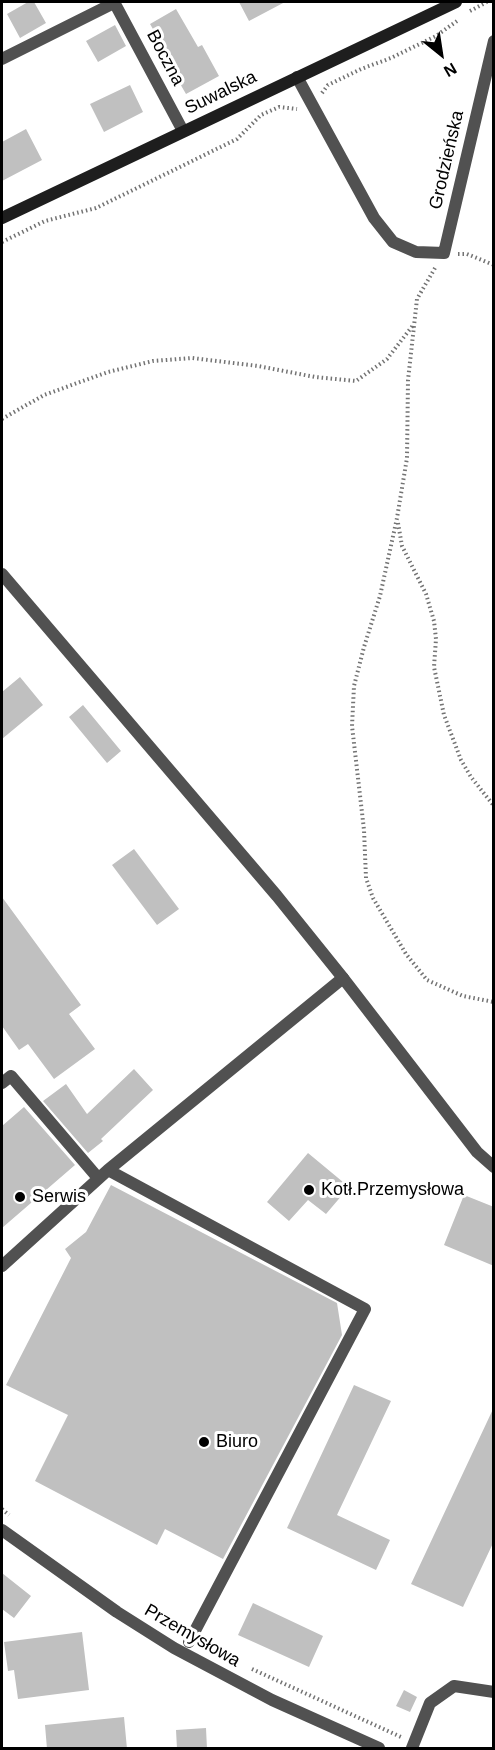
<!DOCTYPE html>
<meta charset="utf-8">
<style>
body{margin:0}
#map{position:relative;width:495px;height:1750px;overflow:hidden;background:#fff;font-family:Arial,sans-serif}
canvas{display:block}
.frame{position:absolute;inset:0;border:3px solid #000;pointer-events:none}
.north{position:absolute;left:411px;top:24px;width:60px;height:60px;-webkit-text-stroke:4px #fff;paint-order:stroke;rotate:150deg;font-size:16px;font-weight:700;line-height:24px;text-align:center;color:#000}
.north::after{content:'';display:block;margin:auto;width:21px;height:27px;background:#000;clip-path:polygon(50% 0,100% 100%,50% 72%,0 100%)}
</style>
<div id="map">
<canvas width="495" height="1750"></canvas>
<div class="frame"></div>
<div class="north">N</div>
</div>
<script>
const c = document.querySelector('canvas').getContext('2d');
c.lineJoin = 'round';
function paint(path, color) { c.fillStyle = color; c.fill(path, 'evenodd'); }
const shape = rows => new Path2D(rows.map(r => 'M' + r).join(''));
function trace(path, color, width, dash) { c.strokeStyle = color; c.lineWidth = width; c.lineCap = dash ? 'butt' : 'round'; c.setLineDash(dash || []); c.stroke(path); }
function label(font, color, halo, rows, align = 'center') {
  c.font = font + ' Arial,sans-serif'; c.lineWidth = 6; c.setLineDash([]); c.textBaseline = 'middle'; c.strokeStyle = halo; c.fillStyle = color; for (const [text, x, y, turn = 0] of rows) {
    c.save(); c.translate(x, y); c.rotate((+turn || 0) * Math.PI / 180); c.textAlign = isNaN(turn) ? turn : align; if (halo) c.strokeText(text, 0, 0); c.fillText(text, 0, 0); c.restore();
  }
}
const building = shape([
 [28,2,34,2,46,23,20,38,7,14],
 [239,2,285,2,249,21],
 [176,9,198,47,202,45,219,76,186,94,168,63,172,62,150,24],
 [115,25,126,46,98,62,86,41],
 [130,85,143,112,104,132,90,104],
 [26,129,42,160,2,181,2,142],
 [20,677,43,705,2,739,2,692],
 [83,705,121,751,107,763,69,717],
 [134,849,179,909,157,925,112,865],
 [2,897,81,1005,69,1014,95,1049,54,1079,28,1044,19,1050,2,1026],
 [134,1069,153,1090,101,1139,103,1141,88,1153,43,1101,66,1084,87,1114],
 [24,1107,75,1165,2,1228,2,1126],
 [308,1153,349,1187,326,1214,308,1200,289,1221,267,1202],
 [111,1185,337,1303,342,1335,223,1559,165,1529,157,1545,35,1481,68,1415,6,1385,71,1258,65,1249,86,1232],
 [464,1195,494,1207,494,1266,444,1245],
 [354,1385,391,1401,337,1515,390,1540,376,1570,287,1528],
 [494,1407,494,1541,463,1607,411,1584],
 [2,1573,31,1596,14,1618,2,1609],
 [253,1603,323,1636,309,1667,238,1635],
 [82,1632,89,1690,18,1699,14,1670,8,1671,4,1642],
 [404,1690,417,1697,410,1712,396,1706],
 [124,1717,127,1749,47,1749,45,1725],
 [206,1728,207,1749,177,1749,176,1730]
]);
const path = shape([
 [470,11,487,2],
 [322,93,328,85,361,69,391,58,436,36,457,21],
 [2,242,45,221,96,208,135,189,237,139,261,115,279,107,297,109],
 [458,254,467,254,494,265],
 [435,268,417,299,408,380,407,458,397,518,380,596,364,647,354,686,352,726,364,830,366,878,373,898,406,954,427,980,463,996,494,1002],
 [2,419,44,395,108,372,153,361,192,358,258,366,315,377,356,381,387,359,414,324],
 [398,523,402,546,426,594,434,621,436,639,434,667,444,715,461,760,471,777,494,806],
 [2,1509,9,1515],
 [252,1669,401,1737]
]);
const lane = shape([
 [114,2,183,131],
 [2,59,114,3],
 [2,1083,11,1076,98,1178],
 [108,1170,343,978],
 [2,1266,108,1170,365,1309,189,1642],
 [412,1748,430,1703,454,1686,494,1692]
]);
const street = shape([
 [297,77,374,218,393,242,416,252,444,253,494,41],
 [2,574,277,896,343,978,477,1152,494,1167],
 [2,1530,117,1612,174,1648,272,1700,379,1748]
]);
const secondary = shape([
 [2,218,456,2]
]);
const markers = [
 [309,1190,6,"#000"],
 [20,1197,6,"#000"],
 [204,1442,6,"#000"]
];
const streetNames = [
 ["Boczna",165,58,62],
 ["Suwalska",221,93,-26],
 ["Grodzieńska",447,160,-77],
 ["Przemysłowa",192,1636,30]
];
const poiNames = [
 ["Kotł.Przemysłowa",321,1190],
 ["Serwis",32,1197],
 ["Biuro",216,1442]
];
paint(building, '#c0c0c0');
trace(path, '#737373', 4, [1.5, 3]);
trace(lane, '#515151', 12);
trace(street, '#515151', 12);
trace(secondary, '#1e1e1e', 12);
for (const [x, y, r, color] of markers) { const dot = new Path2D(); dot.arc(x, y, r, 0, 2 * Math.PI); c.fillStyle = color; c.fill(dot); trace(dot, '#fff', 2); }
label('18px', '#000', '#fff', streetNames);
label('18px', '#000', '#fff', poiNames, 'left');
</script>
